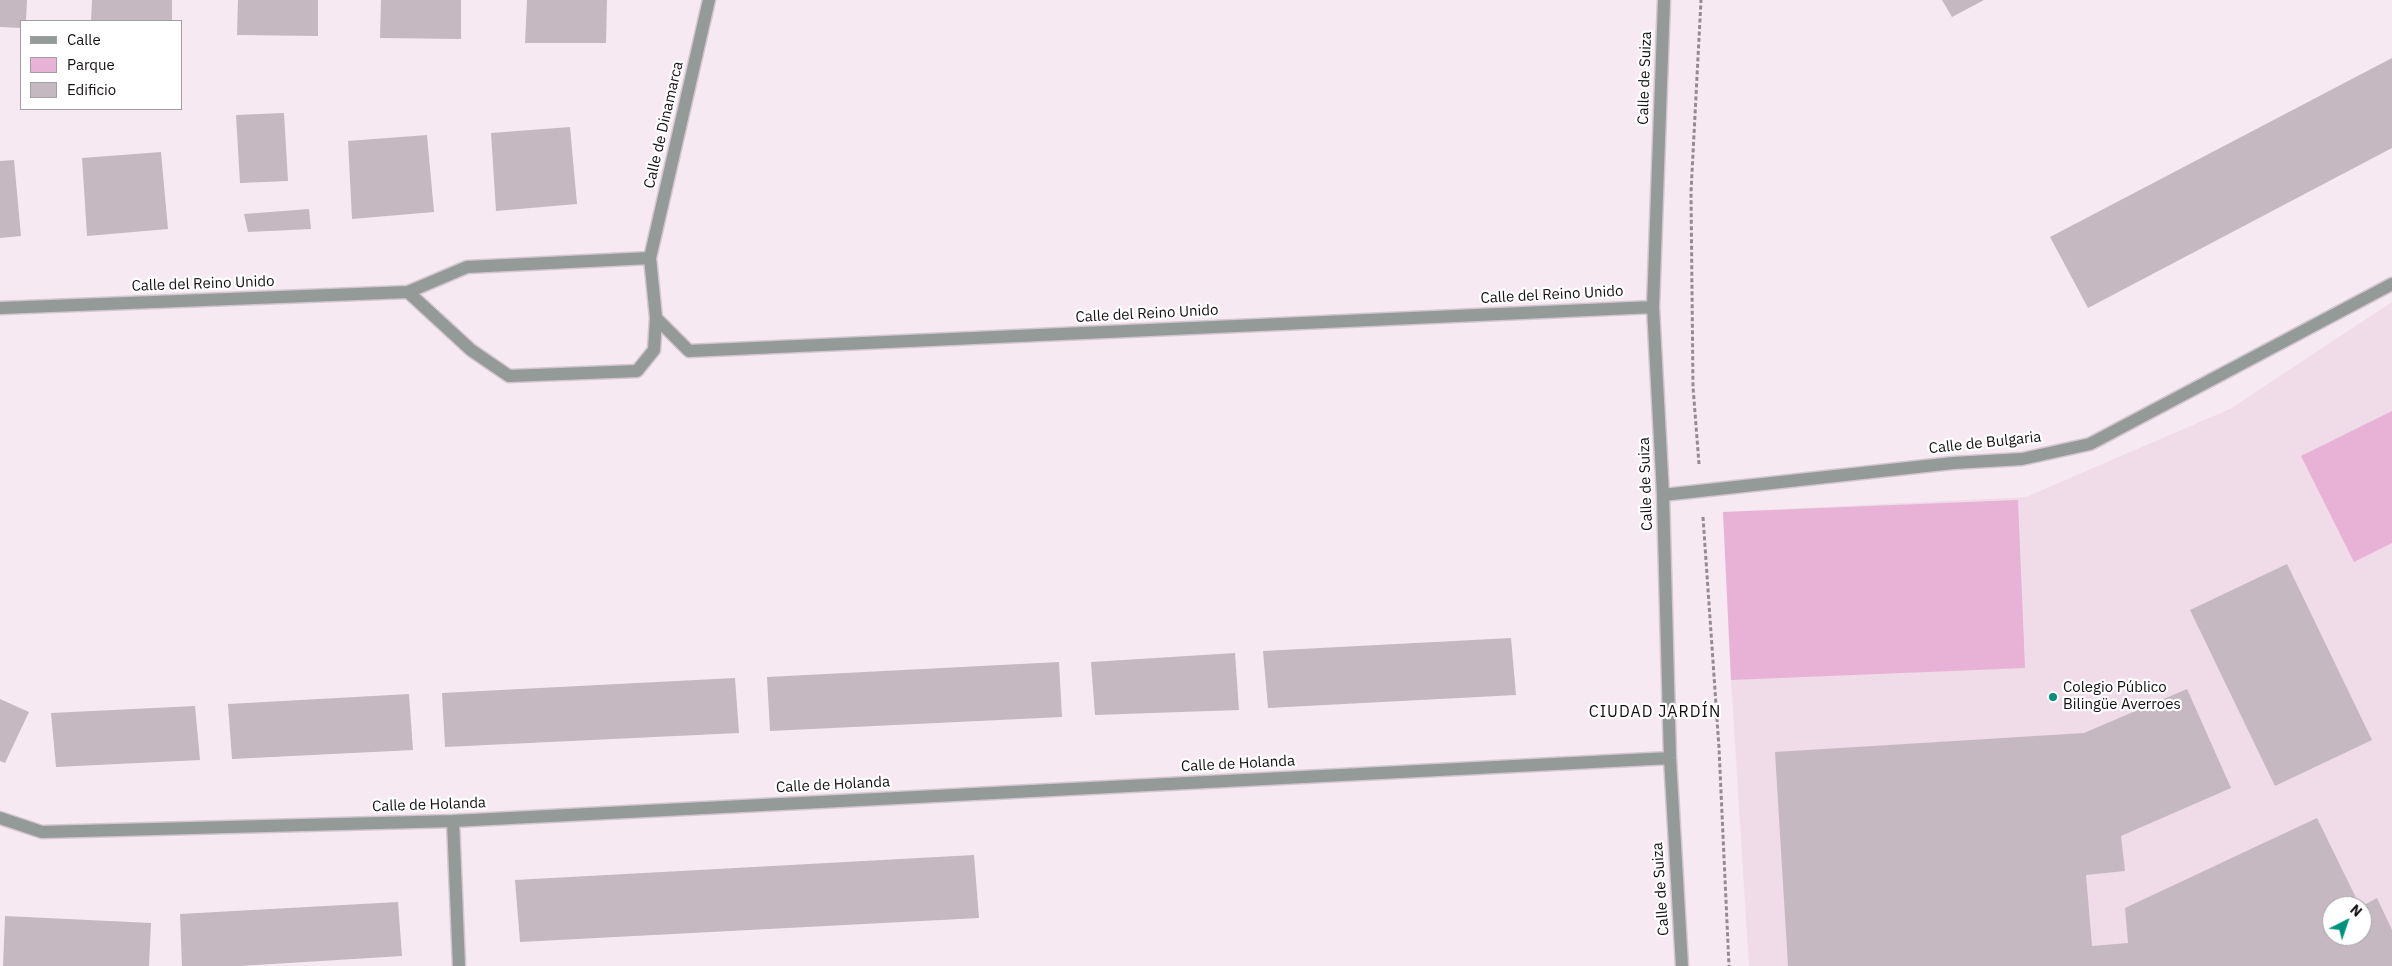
<!DOCTYPE html>
<meta charset="utf-8">
<style>
body{margin:0}
#map{position:relative;width:2392px;height:966px;overflow:hidden;background:#f7e9f2;font-family:"IBM Plex Sans",sans-serif}
canvas{display:block}
.legend{position:absolute;left:20px;top:20px;width:162px;height:90px;box-sizing:border-box;background:#fff;border:1px solid #a19fa0;margin:0;padding:6px 9px;list-style:none;font-size:15px;color:#130f12}
.legend li{display:flex;align-items:center;gap:10px;height:25px}
.legend b{width:25px;border:1px solid #a19fa0}
.north{position:absolute;left:2322px;top:896px;width:50px;height:50px;box-sizing:border-box;background:#fff;border:1px solid #a19fa0;border-radius:50%;rotate:41deg;font-size:14px;font-weight:700;line-height:20px;text-align:center;color:#130f12}
.north::after{content:'';display:block;margin:auto;width:18px;height:22px;background:#00917c;clip-path:polygon(50% 0,100% 100%,50% 72%,0 100%)}
</style>
<div id="map">
<canvas width="2392" height="966"></canvas>
<ul class="legend">
<li><b style="height:6px;background:#939a98"></b>Calle</li>
<li><b style="height:14px;background:#e7b2d5"></b>Parque</li>
<li><b style="height:14px;background:#c6b8c1"></b>Edificio</li>
</ul>
<div class="north">N</div>
</div>
<script>
const c = document.querySelector('canvas').getContext('2d');
c.lineJoin = 'round';
function paint(path, color) { c.fillStyle = color; c.fill(path, 'evenodd'); }
const shape = rows => new Path2D(rows.map(r => 'M' + r).join(''));
function trace(path, color, width, dash) { c.strokeStyle = color; c.lineWidth = width; c.lineCap = dash ? 'butt' : 'round'; c.setLineDash(dash || []); c.stroke(path); }
function label(font, color, halo, rows, align = 'center') {
  c.font = font + ' "IBM Plex Sans",sans-serif'; c.lineWidth = 4.5; c.setLineDash([]); c.textBaseline = 'middle'; c.strokeStyle = halo; c.fillStyle = color; for (const [text, x, y, turn = 0] of rows) {
    c.save(); c.translate(x, y); c.rotate((+turn || 0) * Math.PI / 180); c.textAlign = isNaN(turn) ? turn : align; if (halo) c.strokeText(text, 0, 0); c.fillText(text, 0, 0); c.restore();
  }
}
const built = shape([
 [2392,302,2392,966,1749,966,1731,680,1723,512,2026,497,2230,409],
 [2332,906,2362,906,2362,936,2332,936]
]);
const green = shape([
 [2392,411,2392,543,2354,562,2301,456],
 [2018,500,2025,668,1731,680,1723,512]
]);
const building = shape([
 [0,0,27,0,26,21,21,21,21,28,0,27],
 [92,0,172,0,172,21,91,21],
 [238,0,318,0,318,36,237,35],
 [381,0,461,0,461,39,380,38],
 [527,0,607,0,606,43,525,43],
 [1942,0,1984,0,1952,17],
 [2392,58,2392,148,2088,308,2050,237],
 [284,113,288,181,240,183,236,115],
 [570,127,577,204,496,211,491,133],
 [427,135,434,212,352,219,348,141],
 [161,152,168,229,87,236,82,158],
 [14,160,21,236,0,238,0,161],
 [309,209,311,229,248,232,244,214],
 [2287,564,2372,740,2275,786,2190,610],
 [1511,638,1516,695,1268,708,1263,651],
 [1235,653,1239,710,1095,715,1091,662],
 [1059,662,1062,717,770,731,767,677],
 [735,678,739,733,445,747,442,693],
 [2187,689,2231,788,2121,836,2125,871,2086,875,2092,946,2128,943,2125,908,2317,818,2360,906,2332,906,2332,936,2362,936,2362,906,2377,898,2392,930,2392,966,1788,966,1775,752,2084,733],
 [409,694,413,750,232,759,228,704],
 [0,699,29,712,5,763,0,761],
 [195,706,200,760,56,767,51,713],
 [974,855,979,918,520,942,515,880],
 [398,902,402,956,240,966,182,966,180,914],
 [5,916,151,923,149,966,3,966]
]);
const path = shape([
 [1699,464,1693,387,1691,192,1701,0],
 [1703,517,1719,748,1729,966]
]);
const minor = shape([
 [1664,0,1653,307,1663,495,1670,758,1682,966],
 [650,258,709,0],
 [408,292,471,350,509,376,637,371,654,350,656,318],
 [0,308,408,292,467,267,650,258,656,318,689,351,1653,307],
 [1663,495,1953,463,2022,459,2090,444,2392,284],
 [0,818,42,832,453,821,1670,758],
 [453,821,459,966]
]);
const markers = [
 [2053,697,5,"#00917c"]
];
const streetNames = [
 ["Calle de Suiza",1645,78,-88],
 ["Calle de Dinamarca",664,125,-77],
 ["Calle del Reino Unido",203,284,-2],
 ["Calle del Reino Unido",1552,295,-3],
 ["Calle del Reino Unido",1147,314,-3],
 ["Calle de Bulgaria",1985,443,-6],
 ["Calle de Suiza",1646,484,-92],
 ["Calle de Holanda",1238,764,-3],
 ["Calle de Holanda",833,785,-3],
 ["Calle de Holanda",429,805,-2],
 ["Calle de Suiza",1661,889,-94]
];
const poiNames = [
 ["Colegio Público",2063,688],
 ["Bilingüe Averroes",2063,705]
];
const neighbourhoodNames = [
 ["CIUDAD JARDÍN",1655,712]
];
paint(built, '#f0dbe8');
paint(green, '#e7b2d5');
paint(building, '#c6b8c1');
trace(minor, '#d3c6ce', 15);
trace(path, '#948b91', 3, [4, 2.5]);
trace(minor, '#939a98', 12);
for (const [x, y, r, color] of markers) { const dot = new Path2D(); dot.arc(x, y, r, 0, 2 * Math.PI); c.fillStyle = color; c.fill(dot); trace(dot, '#fff', 2); }
label('15px', '#130f12', '#fff', streetNames);
label('15px', '#130f12', '#fff', poiNames, 'left');
c.letterSpacing = '1px';
label('16px', '#130f12', '#fff', neighbourhoodNames);
c.letterSpacing = '0px';
</script>
